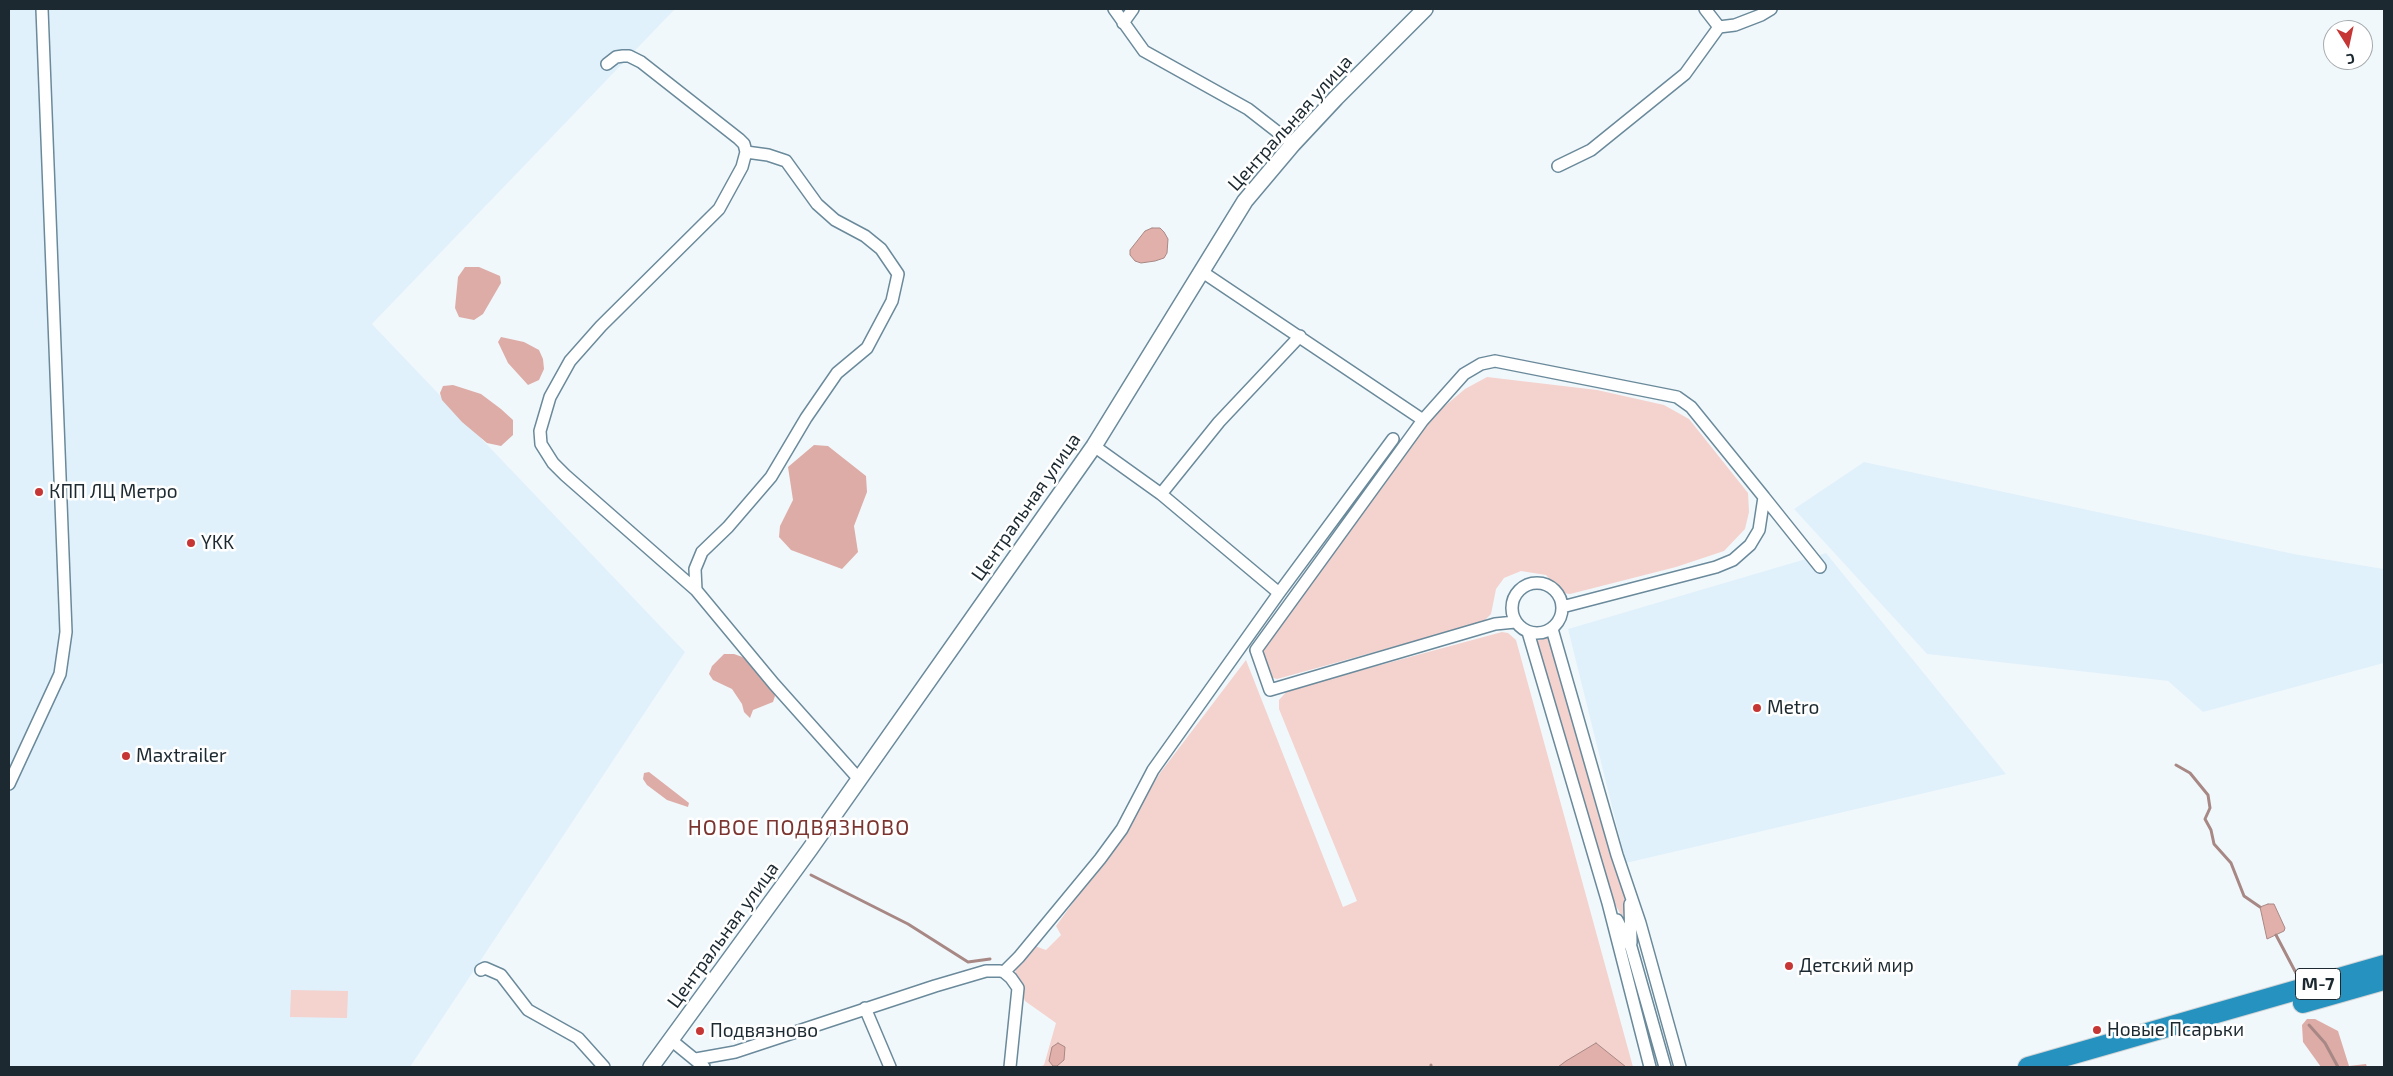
<!DOCTYPE html>
<meta charset="utf-8">
<style>
body{margin:0}
#map{position:relative;width:2393px;height:1076px;overflow:hidden;background:#f1f8fb;font-family:"Exo 2",sans-serif}
canvas{display:block}
.frame{position:absolute;inset:0;border:10px solid #1c2930;pointer-events:none}
.north{position:absolute;left:2323px;top:20px;width:50px;height:50px;box-sizing:border-box;background:#fff;border:1px solid #a4a9ac;border-radius:50%;rotate:170deg;font-size:14px;font-weight:700;line-height:20px;text-align:center;color:#1c2930}
.north::after{content:'';display:block;margin:auto;width:18px;height:22px;background:#c53634;clip-path:polygon(50% 0,100% 100%,50% 72%,0 100%)}
</style>
<div id="map">
<canvas width="2393" height="1076"></canvas>
<div class="frame"></div>
<div class="north">С</div>
</div>
<script>
const c = document.querySelector('canvas').getContext('2d');
c.lineJoin = 'round';
function paint(path, color) { c.fillStyle = color; c.fill(path, 'evenodd'); }
const shape = rows => new Path2D(rows.map(r => 'M' + r).join(''));
function trace(path, color, width, dash) { c.strokeStyle = color; c.lineWidth = width; c.lineCap = dash ? 'butt' : 'round'; c.setLineDash(dash || []); c.stroke(path); }
function label(font, color, halo, rows, align = 'center') {
  c.font = font + ' "Exo 2",sans-serif'; c.lineWidth = 5; c.setLineDash([]); c.textBaseline = 'middle'; c.strokeStyle = halo; c.fillStyle = color; for (const [text, x, y, turn = 0] of rows) {
    c.save(); c.translate(x, y); c.rotate((+turn || 0) * Math.PI / 180); c.textAlign = isNaN(turn) ? turn : align; if (halo) c.strokeText(text, 0, 0); c.fillText(text, 0, 0); c.restore();
  }
}
const built = shape([
 [9,9,675,9,372,324,685,652,410,1067,9,1067],
 [1864,462,2294,554,2384,569,2384,663,2203,712,2168,681,1927,654,1794,509],
 [1826,553,2006,774,1626,863,1568,629]
]);
const green = shape([
 [1487,377,1597,390,1664,405,1689,419,1748,493,1749,512,1745,529,1724,551,1676,567,1570,594,1563,593,1546,575,1521,571,1504,578,1496,589,1491,614,1483,622,1277,679,1270,677,1258,652,1427,421,1465,389],
 [1502,632,1508,633,1516,640,1633,1067,1039,1067,1044,1065,1056,1023,1025,1001,1015,976,1016,966,1035,946,1046,950,1061,935,1056,926,1118,841,1160,773,1246,660,1343,907,1357,901,1279,709,1279,700,1288,690],
 [1550,637,1625,898,1623,918,1613,901,1536,641],
 [291,990,348,991,347,1018,290,1017]
]);
const forest = shape([
 [465,267,479,267,500,276,501,283,483,314,474,320,459,317,455,308,458,277],
 [501,337,524,342,539,350,543,359,544,369,539,380,528,385,508,363,498,342],
 [453,385,481,394,501,409,513,420,513,435,501,446,487,443,462,422,442,400,440,393,443,386],
 [814,445,828,446,866,476,867,492,854,526,858,552,842,569,791,550,779,537,780,526,793,500,788,467],
 [724,654,734,654,748,659,772,687,775,696,773,702,753,710,750,718,744,712,742,704,732,689,713,680,709,674,712,666],
 [649,772,689,803,688,807,667,800,647,785,643,779,644,773],
 [2307,1019,2315,1019,2338,1031,2349,1066,2366,1064,2367,1067,2321,1067,2303,1042,2302,1025]
]);
const water = shape([
 [1152,228,1160,228,1164,232,1168,239,1167,253,1164,258,1155,261,1141,263,1135,261,1130,255,1130,250,1145,231,1152,228],
 [2268,904,2274,904,2285,928,2284,931,2267,939,2260,907,2268,904],
 [1058,1043,1065,1047,1064,1060,1057,1066,1053,1066,1049,1061,1052,1047,1058,1043],
 [1596,1043,1626,1067,1558,1067,1566,1061,1596,1043]
]);
const stream = shape([
 [2176,765,2190,773,2208,795,2210,808,2205,819,2211,830,2214,844,2231,863,2244,896,2260,907],
 [811,875,908,924,968,962,990,959],
 [2276,935,2297,975],
 [2309,1025,2325,1043,2338,1067],
 [1431,1065,1431,1067]
]);
const street = shape([
 [1114,9,1144,51,1248,109,1293,144],
 [1123,23,1133,9],
 [1719,27,1735,25,1761,15,1771,9],
 [607,64,616,57,623,56,629,56,641,62,739,139,744,144,746,152,742,167,719,209,601,326,570,361,550,397,540,431,541,444,553,463,565,475,696,590,774,684,858,778],
 [1558,166,1591,150,1685,74,1719,27,1705,9],
 [1201,271,1423,420,1464,374,1481,364,1495,361,1677,397,1691,407,1764,497],
 [1423,420,1256,650,1270,690,1495,624,1515,622],
 [1094,446,1161,494,1279,593],
 [1161,494,1219,422,1300,336],
 '1512 608a25 25 0 1 1 50 0a25 25 0 1 1-50 0Z',
 [696,590,695,569,702,552,728,527,771,477,806,418,837,373,867,348,892,301,898,274,881,249,865,236,835,220,817,204,786,161,768,155,746,152],
 [1562,607,1716,567,1733,560,1750,545,1759,530,1764,497,1820,567],
 [1552,629,1617,855,1640,923,1680,1067],
 [1528,632,1608,903,1650,1067],
 [9,784,60,674,66,632,42,9],
 [1630,904,1631,943],
 [1617,920,1631,947,1665,1067],
 [481,970,485,968,501,975,528,1010,578,1038,604,1067],
 [1004,972,1019,957,1100,859,1122,829,1153,770,1279,593,1393,439],
 [865,1008,890,1067],
 [671,1040,704,1067],
 [696,1059,735,1052,935,986,986,971,1000,971,1004,972,1011,978,1018,988,1010,1067]
]);
const secondary = shape([
 [651,1067,810,849,1094,446,1245,201,1293,144,1336,98,1425,9]
]);
const highway = shape([
 [2303,1003,2384,980],
 [2028,1067,2384,965]
]);
const markers = [
 [39,492,5,"#c53634"],
 [191,543,5,"#c53634"],
 [1757,708,5,"#c53634"],
 [126,756,5,"#c53634"],
 [1789,966,5,"#c53634"],
 [2097,1030,5,"#c53634"],
 [700,1031,5,"#c53634"]
];
const shields = [
 [2318,984,45]
];
const shieldNames = [
 ["М-7",2318,984]
];
const streetNames = [
 ["Центральная улица",1290,123,-48],
 ["Центральная улица",1026,507,-55],
 ["Центральная улица",723,935,-54]
];
const poiNames = [
 ["КПП ЛЦ Метро",49,492],
 ["YKK",201,543],
 ["Metro",1767,708],
 ["Maxtrailer",136,756],
 ["Детский мир",1799,966],
 ["Новые Псарьки",2107,1030],
 ["Подвязново",710,1031]
];
const quarterNames = [
 ["НОВОЕ ПОДВЯЗНОВО",799,828]
];
paint(built, '#e1f1fb');
paint(green, '#f4d2ce');
paint(forest, '#ddaca7');
paint(water, '#e2b0aa');
trace(water, '#a78885', 1);
trace(stream, '#a78885', 3);
trace(street, '#6a8a9b', 14);
trace(secondary, '#6a8a9b', 18);
trace(highway, '#d2d4d6', 22);
trace(street, '#fff', 11);
trace(secondary, '#fff', 15);
trace(highway, '#2692bf', 20);
for (const [x, y, r, color] of markers) { const dot = new Path2D(); dot.arc(x, y, r, 0, 2 * Math.PI); c.fillStyle = color; c.fill(dot); trace(dot, '#fff', 2); }
for (const [x, y, w] of shields) { const box = new Path2D(); box.roundRect(x - w / 2, y - 15.5, w, 31, 4); c.fillStyle = '#fff'; c.fill(box); trace(box, '#1c2930', 1); }
label('bold 18px', '#1c2930', null, shieldNames);
label('19px', '#1c2930', '#fff', streetNames);
label('19px', '#1c2930', '#fff', poiNames, 'left');
c.letterSpacing = '1px';
label('21px', '#7b3530', '#fff', quarterNames);
c.letterSpacing = '0px';
</script>
